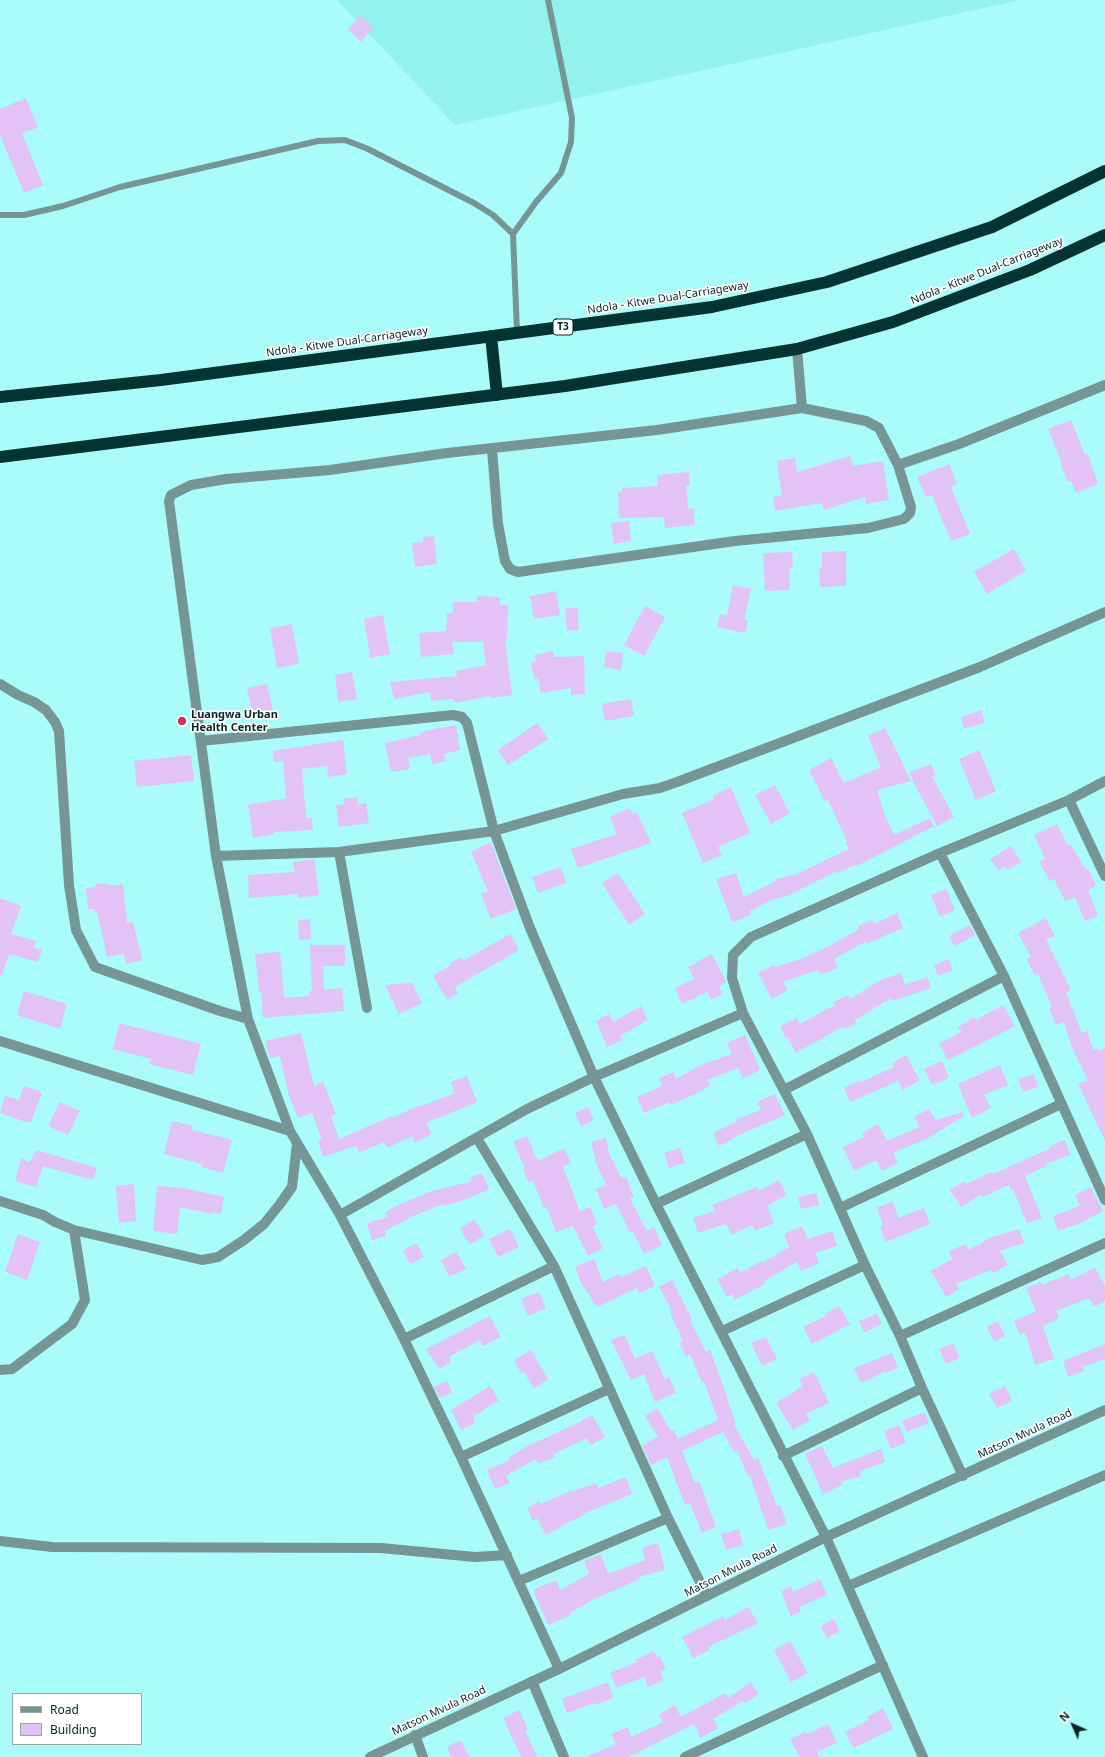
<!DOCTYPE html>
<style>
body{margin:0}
#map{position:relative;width:1105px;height:1757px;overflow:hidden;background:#a9fcf9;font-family:"Noto Sans",sans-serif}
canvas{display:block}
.legend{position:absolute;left:12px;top:1693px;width:130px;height:52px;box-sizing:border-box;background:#fff;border:1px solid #9aa8a8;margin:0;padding:5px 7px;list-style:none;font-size:12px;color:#022626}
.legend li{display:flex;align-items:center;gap:8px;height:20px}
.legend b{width:20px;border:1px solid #9aa8a8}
.north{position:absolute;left:1053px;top:1705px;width:40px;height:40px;-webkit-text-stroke:3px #fff;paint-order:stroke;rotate:315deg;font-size:11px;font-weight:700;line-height:16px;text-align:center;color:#022626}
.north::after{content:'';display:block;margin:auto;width:14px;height:18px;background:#022626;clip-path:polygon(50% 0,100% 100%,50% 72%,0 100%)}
</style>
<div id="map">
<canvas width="1105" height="1757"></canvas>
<ul class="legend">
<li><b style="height:5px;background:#759694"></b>Road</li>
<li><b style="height:11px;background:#e3c2f7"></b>Building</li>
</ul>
<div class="north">N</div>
</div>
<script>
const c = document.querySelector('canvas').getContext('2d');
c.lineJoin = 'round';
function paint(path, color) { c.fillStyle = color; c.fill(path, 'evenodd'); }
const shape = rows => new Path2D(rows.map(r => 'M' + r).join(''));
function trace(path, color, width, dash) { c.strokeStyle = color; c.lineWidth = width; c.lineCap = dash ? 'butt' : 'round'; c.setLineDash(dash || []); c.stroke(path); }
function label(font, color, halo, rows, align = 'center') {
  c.font = font + ' "Noto Sans",sans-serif'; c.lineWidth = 3.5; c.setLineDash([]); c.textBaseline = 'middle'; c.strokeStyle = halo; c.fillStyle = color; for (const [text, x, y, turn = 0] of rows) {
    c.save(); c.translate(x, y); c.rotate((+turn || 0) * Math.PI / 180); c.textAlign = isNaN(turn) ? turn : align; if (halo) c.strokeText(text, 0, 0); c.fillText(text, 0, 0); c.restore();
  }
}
const built = shape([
 [337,0,1020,0,455,125]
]);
const building = shape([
 [360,16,373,27,361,42,348,30],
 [26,98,38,127,22,134,43,185,24,193,0,135,0,109],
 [1071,420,1085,455,1088,454,1098,484,1076,493,1071,481,1068,482,1060,463,1062,463,1048,429],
 [850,456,853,466,883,461,889,500,866,504,865,497,824,510,822,503,775,511,773,497,782,496,777,461,795,458,797,472],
 [949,464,957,484,951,487,970,534,951,541,932,495,926,497,917,477],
 [689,472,690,485,686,486,688,509,694,508,695,525,665,528,664,517,619,518,618,492,622,493,622,488,658,486,657,475],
 [629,521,631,541,614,544,611,523],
 [434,536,437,564,415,567,412,543,423,542,423,537],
 [1014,549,1026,571,987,594,974,572],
 [846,551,846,586,820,587,819,568,822,568,822,552],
 [792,552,793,567,789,568,790,590,765,591,763,553],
 [733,585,751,589,744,620,748,621,745,633,717,627,720,614,727,616],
 [556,591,560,615,534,619,530,596],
 [477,596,500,597,500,605,508,605,507,639,505,639,512,695,491,698,490,696,455,703,454,699,431,701,430,692,394,699,390,682,457,676,456,671,486,665,483,642,452,642,454,654,421,657,419,633,446,631,447,613,453,613,453,602,477,602],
 [645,606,665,617,644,656,624,645],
 [577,607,579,630,567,631,565,609],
 [383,615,390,654,370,658,364,619],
 [292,624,299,664,277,668,270,628],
 [553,651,554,657,584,656,585,694,571,695,571,688,541,693,538,678,534,679,531,662,536,661,534,655],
 [606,651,623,653,621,670,604,667],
 [352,672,357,699,338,702,335,675],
 [267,684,274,715,254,719,247,688],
 [631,699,634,716,605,721,602,704],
 [981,710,985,722,964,729,961,717],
 [537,723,548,739,508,765,498,750],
 [456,725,460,750,444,754,446,761,432,764,430,754,408,758,410,769,391,772,385,743,421,735,420,732],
 [885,728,911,781,877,790,885,816,894,835,930,818,934,826,857,866,857,864,838,873,837,871,787,896,773,899,750,911,751,915,732,922,716,879,736,873,744,897,776,881,775,879,797,874,849,849,845,842,847,841,828,800,825,801,809,770,831,758,844,783,881,767,868,736],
 [343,740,347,774,328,777,327,766,302,769,306,818,312,818,313,830,274,832,275,834,253,838,248,805,286,798,283,761,274,762,273,751],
 [979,750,996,791,976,800,959,759],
 [191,755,194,781,137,787,134,761],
 [931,764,936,775,932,776,954,817,937,826,914,783,910,772],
 [775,785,790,813,771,824,755,795],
 [731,787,750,833,718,847,722,855,703,863,682,813,714,799,713,796],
 [357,797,358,804,366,803,369,823,339,827,336,805,344,804,343,799],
 [630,808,633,815,637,813,651,843,578,868,571,849,617,834,610,817],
 [1057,824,1068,846,1071,845,1086,870,1088,869,1096,886,1088,890,1098,916,1085,921,1075,897,1065,901,1054,879,1050,881,1039,862,1045,859,1034,835],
 [491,842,516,909,491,919,481,894,488,891,471,852],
 [1011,846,1021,862,1008,870,1005,866,998,870,990,859],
 [314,859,319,895,298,898,298,894,249,898,248,875,295,872,293,862],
 [561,867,566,883,538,893,532,877],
 [618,873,645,914,629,925,602,883],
 [108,883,109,886,123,884,127,923,133,922,142,960,126,964,124,954,107,957,97,912,94,913,94,909,88,909,86,888,96,887,95,884],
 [946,889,955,910,940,917,931,895],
 [0,898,21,906,11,934,36,941,34,948,42,950,38,962,9,954,2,975,0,975],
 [897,913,903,928,866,944,865,942,834,959,838,968,821,975,818,970,783,982,788,990,772,999,758,973,774,965,775,967,801,959,831,945,859,929,858,926,872,920,874,924],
 [1046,918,1055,936,1046,940,1071,990,1066,993,1082,1033,1087,1031,1093,1050,1098,1048,1099,1051,1105,1048,1105,1140,1078,1084,1088,1080,1072,1048,1064,1022,1056,1025,1049,1008,1052,1007,1038,974,1035,976,1027,959,1031,957,1018,933],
 [310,919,311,939,299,940,298,920],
 [970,925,975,935,954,946,949,936],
 [510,934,519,950,455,987,458,993,447,1000,433,976,451,965,450,963,461,957,463,961],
 [310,945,345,945,345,966,323,966,324,990,342,988,344,1011,263,1018,261,991,259,992,255,954,280,952,284,998,309,996,309,991,312,991],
 [712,954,726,982,719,986,723,994,711,1000,707,992,682,1004,675,988,694,979,688,967],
 [948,959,953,970,938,976,934,966],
 [901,973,905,985,927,977,931,988,892,1001,891,998,855,1020,856,1024,845,1029,844,1026,796,1053,788,1038,786,1039,780,1026,797,1018,800,1024,835,1005,833,1002,848,995,850,999,881,980],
 [412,983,422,1003,399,1014,385,985],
 [24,991,67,1004,60,1029,17,1015],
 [1003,1005,1015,1026,948,1060,939,1044,961,1032,958,1027,974,1017,976,1020],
 [641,1006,648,1020,620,1036,622,1040,607,1047,596,1021,609,1014,613,1022],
 [119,1023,201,1044,193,1075,149,1064,151,1059,113,1049],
 [301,1033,314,1086,323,1082,336,1114,331,1116,339,1139,392,1116,393,1118,417,1106,418,1107,455,1093,451,1082,467,1076,477,1102,426,1123,432,1134,415,1143,412,1136,387,1148,384,1142,359,1153,356,1146,323,1157,318,1141,322,1140,312,1113,298,1118,289,1096,280,1056,270,1058,265,1041],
 [745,1035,760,1070,743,1078,738,1068,707,1080,710,1086,701,1091,671,1105,670,1102,644,1113,637,1097,662,1086,659,1078,673,1072,676,1079,701,1065,732,1054,727,1043],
 [906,1055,920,1080,903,1090,898,1081,850,1102,844,1088,860,1080,861,1082,894,1067,892,1063],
 [942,1061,949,1078,932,1085,924,1069],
 [1000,1065,1008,1085,984,1095,991,1108,972,1118,958,1084],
 [1034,1074,1038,1087,1023,1092,1018,1079],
 [24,1086,42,1092,31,1122,26,1122,0,1113,5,1096,19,1100],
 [775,1094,785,1115,732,1138,733,1139,719,1146,713,1133,737,1121,737,1119,761,1110,757,1102],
 [60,1102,80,1111,68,1135,48,1126],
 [588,1107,594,1120,581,1126,575,1113],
 [929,1109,936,1120,963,1112,964,1116,928,1138,893,1153,898,1163,882,1171,876,1160,854,1171,843,1147,864,1137,862,1133,878,1124,887,1141,920,1127,914,1117],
 [172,1121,193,1126,192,1130,232,1140,223,1173,202,1167,202,1164,164,1154],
 [527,1136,533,1149,534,1156,536,1155,538,1161,564,1148,571,1163,563,1167,580,1211,590,1207,597,1224,592,1226,603,1248,588,1256,573,1226,556,1232,547,1207,544,1208,533,1181,529,1183,523,1169,525,1168,513,1142],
 [606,1138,609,1153,622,1179,626,1177,634,1197,630,1198,647,1231,654,1227,662,1245,644,1254,633,1232,630,1233,616,1204,604,1209,596,1189,606,1185,598,1168,591,1142],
 [1065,1140,1070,1155,1046,1164,1047,1166,1025,1176,1042,1218,1027,1223,1013,1189,1011,1190,1009,1185,983,1197,981,1194,961,1207,950,1190,964,1181,966,1184,992,1172,993,1174,1051,1148,1050,1146],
 [680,1148,685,1163,669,1168,664,1153],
 [36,1150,97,1168,93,1180,43,1166,36,1187,15,1181,21,1158,30,1162],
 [482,1173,489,1189,470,1198,444,1206,443,1204,413,1216,385,1231,386,1236,372,1240,367,1223,388,1217,385,1212,400,1204,433,1191,472,1181,470,1178],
 [779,1180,787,1195,767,1206,774,1223,755,1231,752,1225,732,1235,726,1224,698,1233,693,1218,715,1211,712,1205,757,1187,759,1191],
 [134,1184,136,1221,119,1223,116,1186],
 [157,1186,184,1188,224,1197,221,1214,213,1212,212,1214,180,1207,177,1234,153,1231],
 [1090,1187,1103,1211,1078,1224,1058,1231,1053,1216,1080,1206,1075,1195],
 [817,1193,819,1205,801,1209,798,1197],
 [893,1202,898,1218,924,1208,930,1224,886,1242,880,1227,883,1226,877,1207],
 [474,1219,484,1235,470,1245,460,1229],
 [802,1226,808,1239,832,1231,837,1246,815,1253,819,1263,801,1271,797,1262,764,1281,765,1284,734,1300,732,1294,727,1297,717,1279,738,1268,740,1273,761,1261,762,1263,789,1247,784,1234],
 [510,1229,519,1247,498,1257,489,1239],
 [1019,1229,1024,1243,1000,1251,1008,1265,993,1273,991,1270,956,1284,959,1289,946,1297,931,1271,952,1259,949,1251,966,1244,968,1250,990,1238],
 [18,1234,40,1242,27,1280,5,1272],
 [417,1243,424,1257,410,1264,403,1250],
 [457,1252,466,1269,449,1277,441,1260],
 [594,1259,603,1282,619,1274,621,1277,646,1266,655,1286,639,1293,637,1288,597,1307,581,1283,575,1267],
 [1095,1267,1105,1287,1105,1301,1094,1307,1089,1298,1056,1311,1059,1318,1043,1326,1054,1359,1035,1365,1025,1332,1020,1335,1014,1321,1036,1311,1026,1288,1041,1282,1042,1285,1069,1274,1071,1280],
 [672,1280,692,1319,690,1320,706,1352,710,1350,728,1399,727,1399,736,1424,734,1425,754,1460,758,1458,777,1506,780,1505,787,1524,768,1530,750,1476,748,1477,737,1450,734,1452,723,1432,682,1451,695,1483,699,1481,716,1527,702,1533,690,1503,685,1505,667,1457,651,1465,642,1445,658,1437,645,1416,657,1408,671,1431,674,1430,678,1439,718,1420,704,1382,702,1383,690,1354,686,1356,679,1343,683,1341,670,1313,672,1311,659,1287],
 [539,1292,546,1308,528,1316,521,1299],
 [839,1306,850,1324,812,1344,803,1327,826,1316,825,1314],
 [877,1314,882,1324,864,1333,859,1321],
 [490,1316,501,1337,483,1346,480,1340,449,1357,451,1362,439,1369,426,1349],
 [998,1321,1005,1336,994,1342,987,1327],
 [625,1335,635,1359,652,1351,665,1379,669,1377,676,1393,655,1402,644,1374,631,1380,611,1340],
 [766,1337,777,1359,762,1366,751,1343],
 [953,1343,960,1358,946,1364,939,1349],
 [1105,1344,1105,1359,1083,1367,1084,1371,1068,1377,1063,1361],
 [531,1350,548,1379,534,1389,524,1372,521,1373,514,1360],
 [892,1353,898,1368,886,1373,886,1371,861,1383,854,1368],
 [814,1372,829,1403,806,1414,810,1420,793,1430,776,1403,803,1386,799,1379],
 [447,1381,452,1392,440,1398,434,1387],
 [490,1386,499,1400,473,1417,475,1423,461,1430,451,1410],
 [1005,1386,1012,1401,997,1408,989,1394],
 [924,1412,929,1423,907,1432,902,1421],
 [592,1415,605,1437,591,1445,587,1438,554,1454,555,1457,538,1464,536,1459,506,1476,510,1483,495,1489,487,1470,510,1460,508,1458,530,1445,578,1423],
 [899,1425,906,1442,891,1449,884,1431],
 [822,1446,833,1468,881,1449,885,1462,860,1471,861,1476,840,1482,842,1485,823,1494,805,1454],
 [626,1477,632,1494,583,1514,584,1515,561,1526,561,1527,546,1535,537,1518,533,1521,527,1508,539,1501,541,1504,572,1490,573,1491,597,1483,598,1488],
 [739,1529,743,1545,726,1550,721,1534],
 [658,1543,665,1570,639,1577,640,1579,594,1599,570,1613,571,1615,548,1625,533,1590,556,1580,560,1590,589,1574,584,1561,601,1554,608,1574,645,1560,642,1548],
 [820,1579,827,1595,799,1607,801,1612,791,1616,781,1592,791,1586,793,1592],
 [748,1607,758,1623,708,1647,710,1650,693,1658,682,1637,724,1616,725,1620],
 [834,1619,840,1631,827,1638,821,1626],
 [790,1641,808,1673,791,1682,774,1650],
 [654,1651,657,1657,660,1656,666,1668,660,1671,664,1680,648,1687,644,1677,616,1688,610,1673,637,1662,635,1660],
 [608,1682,613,1698,595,1705,594,1703,567,1713,562,1699],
 [751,1682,759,1694,745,1703,743,1701,713,1719,718,1728,701,1738,694,1724,629,1757,586,1757,616,1744,611,1734,627,1727,632,1737,663,1722,659,1714,675,1705,681,1717,725,1693,728,1698],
 [883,1708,893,1729,853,1748,845,1732,869,1720,867,1717],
 [519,1710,528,1729,525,1730,537,1757,521,1757,503,1718],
 [828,1724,837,1743,817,1752,820,1757,800,1757,790,1740,806,1731,807,1734],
 [460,1740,470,1757,452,1757,447,1747]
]);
const lane = shape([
 [0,215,24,215,63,206,120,187,318,141,345,140,368,149,474,203,493,215,513,234],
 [517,332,513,234,536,202,561,173,571,142,572,118,548,0]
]);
const street = shape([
 [492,449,498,524,505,561,510,569,518,572,735,541,868,528,904,519,910,513,911,507,898,465,879,428,866,421,802,408],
 [898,465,959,444,1105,385],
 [0,684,18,695,34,702,46,710,55,722,59,731,69,885,76,930,95,967,220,1011,248,1019],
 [201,741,453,715,462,717,467,723,494,831,623,794,660,788,677,782,980,667,1105,612],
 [1069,800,1105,876],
 [339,852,367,1008],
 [940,853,1004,976,1105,1200],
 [216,856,339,852,494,831,530,928,594,1077,656,1204,826,1537,923,1757],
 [0,1041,290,1131],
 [784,1090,1004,976],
 [477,1138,554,1266,668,1518,707,1596],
 [0,1201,43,1215,55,1222,74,1230,202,1260,218,1257,244,1240,264,1224,280,1204,292,1187,297,1144],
 [656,1204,807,1134],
 [840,1208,1061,1104],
 [340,1215,527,1109,594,1077,743,1013],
 [722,1331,865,1265],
 [900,1336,1105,1243],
 [404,1339,554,1266],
 [0,1370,12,1369,72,1324,85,1300,74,1230],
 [783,1456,922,1388],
 [461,1457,609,1389],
 [963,1476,922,1388,900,1336,865,1265,807,1134,743,1013,732,978,733,955,751,937,940,853,1069,800,1105,781],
 [0,1541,52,1547,381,1548,475,1557,507,1555],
 [519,1581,668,1518],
 [848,1586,1105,1475],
 [559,1669,461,1457,404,1339,340,1215,290,1131,248,1019,216,856,169,501,171,495,191,485,226,479,330,470,447,453,657,430,802,408,797,349],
 [532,1681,564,1757],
 [415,1735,423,1757],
 [370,1757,559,1669,826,1537,1105,1410],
 [685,1757,883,1665]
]);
const highway = shape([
 [491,336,497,395],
 [0,397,161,380,712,307,827,282,992,227,1105,171],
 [0,457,565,386,797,349,893,322,1030,270,1105,235]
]);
const markers = [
 [182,721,5,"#c63655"]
];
const shields = [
 [563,327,20]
];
const shieldNames = [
 ["T3",563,327]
];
const streetNames = [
 ["Ndola - Kitwe Dual-Carriageway",987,271,-22],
 ["Ndola - Kitwe Dual-Carriageway",668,298,-9],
 ["Ndola - Kitwe Dual-Carriageway",347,342,-8],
 ["Matson Mvula Road",1025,1434,-25],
 ["Matson Mvula Road",731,1571,-27],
 ["Matson Mvula Road",439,1711,-25]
];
const poiNames = [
 ["Luangwa Urban",191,715],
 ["Health Center",191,728]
];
paint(built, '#93f1ee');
paint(building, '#e3c2f7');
trace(lane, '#759694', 6);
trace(street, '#759694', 10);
trace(highway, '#033433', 12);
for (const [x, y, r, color] of markers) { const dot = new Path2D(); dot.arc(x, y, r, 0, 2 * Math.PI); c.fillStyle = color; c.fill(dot); trace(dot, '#fff', 1.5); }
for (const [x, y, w] of shields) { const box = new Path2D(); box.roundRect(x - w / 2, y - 8, w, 16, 3); c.fillStyle = '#fff'; c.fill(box); trace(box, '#022626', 1); }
label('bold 10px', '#022626', null, shieldNames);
label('11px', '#022626', '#fff', streetNames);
label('bold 11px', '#022626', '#fff', poiNames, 'left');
</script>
